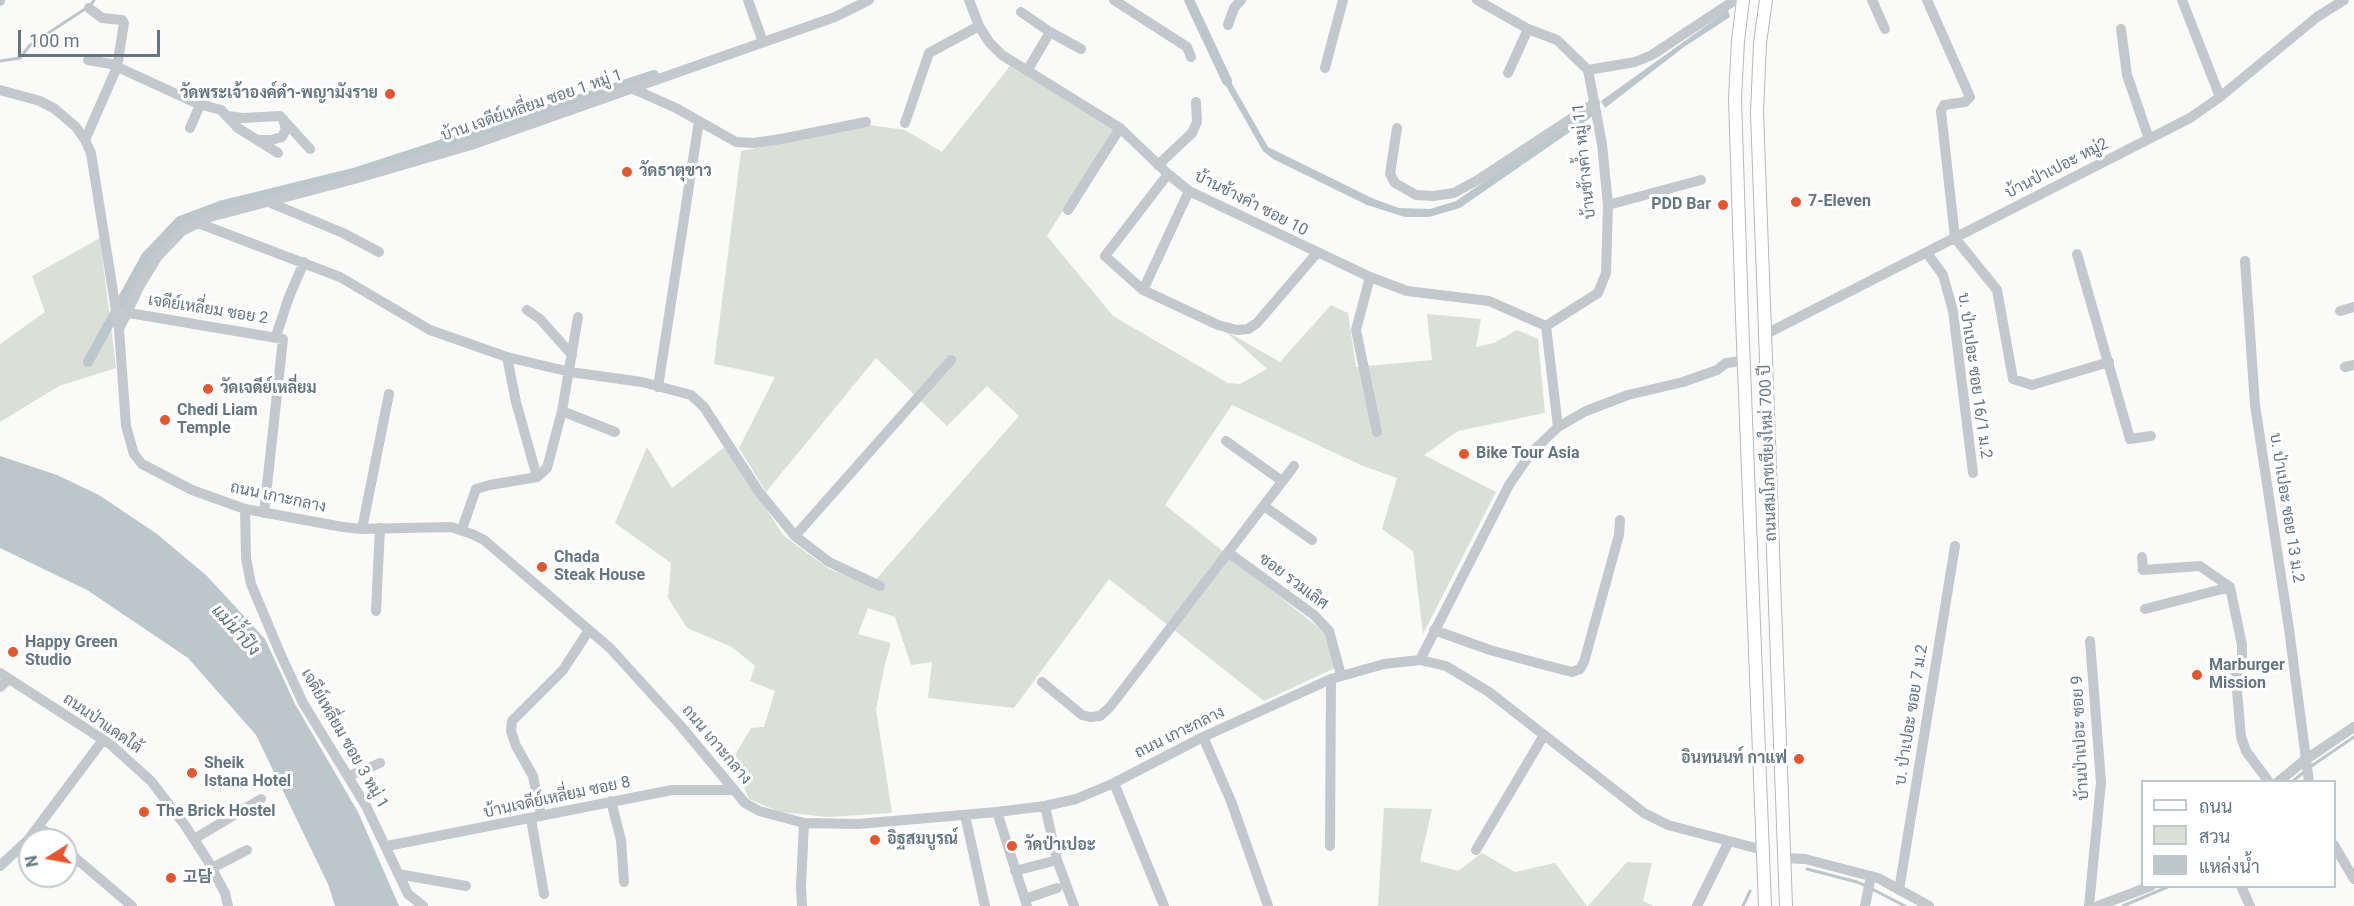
<!DOCTYPE html>
<meta charset="utf-8">
<style>
body{margin:0}
#map{position:relative;width:2354px;height:906px;overflow:hidden;background:#fafaf8;font-family:Roboto,Sarabun,sans-serif}
canvas{display:block}
.legend{position:absolute;left:2141px;top:780px;width:195px;height:108px;box-sizing:border-box;background:#fff;border:2px solid #c1c8cd;margin:0;padding:8px 10px;list-style:none;font-size:18px;color:#657683}
.legend li{display:flex;align-items:center;gap:12px;height:30px}
.legend b{width:30px;border:2px solid #c1c8cd}
.north{position:absolute;left:18px;top:828px;width:60px;height:60px;box-sizing:border-box;background:#fff;border:2px solid #c1c8cd;border-radius:50%;rotate:259deg;font-size:16px;font-weight:700;line-height:24px;text-align:center;color:#657683}
.north::after{content:'';display:block;margin:auto;width:21px;height:27px;background:#e4572e;clip-path:polygon(50% 0,100% 100%,50% 72%,0 100%)}
.scale{position:absolute;left:18px;top:30px;width:142px;height:27px;box-sizing:border-box;border:3px solid #657683;border-top:0;padding-left:8px;font-size:18px;line-height:21px;white-space:nowrap;color:#657683;-webkit-text-stroke:4px #fff;paint-order:stroke}
</style>
<div id="map">
<canvas width="2354" height="906"></canvas>
<ul class="legend">
<li><b style="height:8px;background:#fff"></b>ถนน</li>
<li><b style="height:16px;background:#dadfd7"></b>สวน</li>
<li><b style="height:16px;background:#bbc7cb"></b>แหล่งน้ำ</li>
</ul>
<div class="north">N</div>
<div class="scale">100 m</div>
</div>
<script>
const c = document.querySelector('canvas').getContext('2d');
c.lineJoin = 'round';
function paint(path, color) { c.fillStyle = color; c.fill(path, 'evenodd'); }
const shape = rows => new Path2D(rows.map(r => 'M' + r).join(''));
function trace(path, color, width, dash) { c.strokeStyle = color; c.lineWidth = width; c.lineCap = dash ? 'butt' : 'round'; c.setLineDash(dash || []); c.stroke(path); }
function label(font, color, halo, rows, align = 'center') {
  c.font = font + ' Roboto,"Noto Sans KR",Sarabun,sans-serif'; c.lineWidth = 6; c.setLineDash([]); c.textBaseline = 'middle'; c.strokeStyle = halo; c.fillStyle = color; for (const [text, x, y, turn = 0] of rows) {
    c.save(); c.translate(x, y); c.rotate((+turn || 0) * Math.PI / 180); c.textAlign = isNaN(turn) ? turn : align; if (halo) c.strokeText(text, 0, 0); c.fillText(text, 0, 0); c.restore();
  }
}
const green = shape([
 [1010,66,1114,129,1047,236,1113,316,1228,383,1240,384,1267,369,1224,330,1280,362,1331,305,1348,313,1356,367,1432,360,1427,314,1481,319,1476,347,1494,343,1517,330,1538,339,1545,413,1458,431,1424,455,1496,492,1423,634,1413,551,1382,529,1397,478,1363,466,1232,405,1165,505,1324,632,1335,668,1264,701,1109,579,1014,708,928,698,932,662,911,665,895,617,868,608,858,634,891,643,885,664,876,709,892,813,828,817,780,812,749,799,732,760,751,728,764,727,775,691,750,681,755,666,732,647,687,628,668,598,671,563,615,523,647,447,672,488,726,446,783,535,829,569,871,585,1019,416,987,386,947,426,876,358,766,492,739,448,775,377,714,364,741,151,870,125,905,130,942,152],
 [100,238,116,368,59,386,0,422,0,344,45,312,32,276],
 [1384,808,1432,809,1420,861,1458,871,1482,853,1515,872,1555,863,1587,906,1378,906],
 [1627,862,1652,863,1643,901,1654,906,1588,906]
]);
const water = shape([
 [1728,10,1730,17,1684,47,1605,108,1601,101],
 [1223,68,1268,147,1374,199,1399,208,1430,209,1456,201,1591,108,1593,116,1460,208,1429,217,1405,217,1367,205,1273,159,1263,151,1217,70],
 [0,456,57,475,99,495,157,534,207,576,265,639,295,704,358,812,399,906,335,906,328,884,256,735,188,658,87,590,0,548]
]);
const stream = shape([
 [0,61,20,58,30,45,91,5,94,0],
 [2310,767,2354,737],
 [2292,782,2305,771],
 [1807,869,1857,882,1866,886],
 [1872,889,1905,906],
 [1743,906,1750,891],
 [2123,906,2170,886]
]);
const canal = shape([
 [1189,0,1227,81],
 [88,362,146,257,180,221,223,205,357,172,654,75]
]);
const minor = shape([
 [748,0,763,42],
 [969,0,979,26,989,42,1002,55,1120,128,1168,174,1189,191,1370,277,1407,291,1489,301,1546,326],
 [1114,0,1187,47,1191,57],
 [1477,0,1528,29,1557,40,1588,70],
 [1872,0,1885,29],
 [1927,0,1970,97,1965,102,1944,105,1941,111,1955,238,1997,290,2013,379,2032,385,2109,362],
 [2182,0,2220,97],
 [0,1,0,0],
 [1021,12,1050,32,1081,49],
 [1228,25,1234,8,1241,0],
 [2121,29,2127,75,2149,139],
 [88,60,111,64,196,103,221,110,238,128,278,153],
 [1325,68,1343,0],
 [1588,70,1635,62,1652,55,1735,0],
 [1027,71,1050,32],
 [1508,73,1528,29],
 [631,88,676,108,736,142,754,143,781,139,866,122],
 [0,90,40,101,55,109,76,127,85,140,91,153,119,329,126,426,134,454,142,464,192,490,245,509,343,527,362,529,451,527,472,534,484,540,610,648,680,725,745,803,759,811,804,823,858,824,997,812,1045,806,1076,799,1114,783,1203,737,1331,679,1384,664,1420,660,1446,666,1489,692,1644,813,1668,825,1763,850],
 [228,116,243,118,280,116,310,149],
 [905,123,929,53,979,26],
 [190,128,200,105],
 [1397,128,1390,174,1395,183,1416,195,1433,196,1454,193,1481,178,1595,103],
 [85,140,117,67,124,23,122,20,102,18,89,8],
 [258,140,271,140,282,137,286,129,283,119],
 [1158,165,1192,133,1197,122,1196,102],
 [1168,174,1105,256,1143,290,1218,325,1237,330,1248,329,1257,323,1317,253],
 [266,201,343,233,379,252],
 [1608,205,1701,180],
 [1068,210,1120,128],
 [198,223,340,277,430,330,507,357,570,372,642,382,691,395,704,407,759,492,795,536,829,562,880,586],
 [1927,253,1943,275,1953,311,1973,473],
 [2077,254,2130,439,2151,436],
 [2245,261,2255,405,2289,629,2309,782],
 [1370,277,1356,330,1377,432],
 [1143,290,1189,191],
 [527,310,540,319,572,355],
 [2340,311,2354,307],
 [129,313,283,339,264,513],
 [1546,326,1598,293,1606,273,1608,205,1602,144,1588,70],
 [1546,326,1558,427],
 [119,329,139,287,158,256,182,231,210,217,358,178,471,145,835,17,869,0],
 [1764,335,2190,118,2220,97,2317,17,2344,0],
 [276,336,289,297,304,262],
 [507,357,516,402,537,477],
 [2345,367,2354,365],
 [658,387,699,121],
 [562,411,615,432],
 [1226,441,1282,481],
 [1264,506,1312,540],
 [245,509,246,558,251,584,280,653,303,703,366,806,408,894,423,906],
 [362,529,389,394],
 [462,529,476,489,490,485,537,477,547,468,562,411,578,317],
 [795,536,951,360],
 [1229,553,1314,615,1329,631,1341,675],
 [2142,557,2143,570,2200,566,2230,587,2242,645,2242,663,2237,672,2236,679,2241,737,2246,751,2269,782],
 [2145,609,2230,587],
 [376,611,380,528],
 [1434,630,1490,650,1537,663,1572,672,1580,669,1584,662,1619,535,1620,520],
 [1420,660,1509,485,1531,453,1558,427,1586,411,1628,395,1683,382,1717,370,1726,363,1743,361],
 [2215,668,2228,666,2237,672],
 [0,673,110,744,151,781,184,824,208,861,225,893,228,906],
 [1042,682,1082,715,1090,717,1100,716,1110,707,1294,466],
 [0,687,9,679],
 [1203,737,1231,801,1268,906],
 [349,776,380,763],
 [2278,782,2305,760,2354,727],
 [1114,783,1164,906],
 [611,801,621,840,624,882],
 [1045,806,1057,860,1074,906],
 [997,812,1027,906],
 [965,815,985,906],
 [541,816,533,776,516,746,511,731,512,721,563,670,589,630],
 [531,819,544,894],
 [39,826,55,840],
 [194,839,261,799],
 [2334,845,2354,879],
 [387,846,672,790,734,790],
 [1330,846,1331,679],
 [66,850,132,906],
 [1476,850,1544,735],
 [1784,858,1805,859,1878,878,1929,906],
 [0,866,28,840,103,740],
 [212,868,247,850],
 [1015,871,1057,860],
 [398,874,466,886],
 [2241,886,2250,906],
 [1899,890,1955,546],
 [1025,899,1057,888],
 [802,906,801,887,804,823],
 [1697,906,1729,841],
 [1865,906,1871,876],
 [2089,906,2101,782,2090,641],
 [2098,906,2151,886]
]);
const major = shape([
 [1743,0,1738,41,1735,99,1742,317,1765,906],
 [1766,0,1760,43,1757,113,1786,906]
]);
const markers = [
 [390,94,6,"#e4572e"],
 [627,172,6,"#e4572e"],
 [1796,202,6,"#e4572e"],
 [1723,205,6,"#e4572e"],
 [208,389,6,"#e4572e"],
 [165,420,6,"#e4572e"],
 [1464,454,6,"#e4572e"],
 [542,567,6,"#e4572e"],
 [13,652,6,"#e4572e"],
 [2197,675,6,"#e4572e"],
 [1799,759,6,"#e4572e"],
 [192,773,6,"#e4572e"],
 [144,812,6,"#e4572e"],
 [875,840,6,"#e4572e"],
 [1012,846,6,"#e4572e"],
 [171,878,6,"#e4572e"]
];
const poiNames = [
 ["วัดพระเจ้าองค์ดำ-พญามังราย",378,94,"right"],
 ["วัดธาตุขาว",639,172],
 ["7-Eleven",1808,202],
 ["PDD Bar",1711,205,"right"],
 ["วัดเจดีย์เหลี่ยม",220,389],
 ["Chedi Liam",177,411],
 ["Temple",177,429],
 ["Bike Tour Asia",1476,454],
 ["Chada",554,558],
 ["Steak House",554,576],
 ["Happy Green",25,643],
 ["Studio",25,661],
 ["Marburger",2209,666],
 ["Mission",2209,684],
 ["อินทนนท์ กาแฟ",1787,759,"right"],
 ["Sheik",204,764],
 ["Istana Hotel",204,782],
 ["The Brick Hostel",156,812],
 ["อิฐสมบูรณ์",887,840],
 ["วัดป่าเปอะ",1024,846],
 ["고담",183,878]
];
const streetNames = [
 ["บ้าน เจดีย์เหลี่ยม ซอย 1 หมู่ 1",532,106,-19],
 ["บ้านช้างค้ำ หมู่ 11",1585,161,-96],
 ["บ้านป่าเปอะ หมู่2",2057,169,-27],
 ["บ้านช้างคำ ซอย 10",1251,204,27],
 ["เจดีย์เหลี่ยม ซอย 2",208,310,9],
 ["บ. ป่าเปอะ ซอย 16/1 ม.2",1974,376,82],
 ["ถนนสมโภชเชียงใหม่ 700 ปี",1769,453,-92],
 ["ถนน เกาะกลาง",278,498,12],
 ["บ. ป่าเปอะ ซอย 13 ม.2",2286,508,81],
 ["ซอย รวมเลิศ",1293,582,37],
 ["บ. ป่าเปอะ ซอย 7 ม.2",1912,715,-81],
 ["ถนนป่าแดดใต้",102,724,35],
 ["ถนน เกาะกลาง",1180,733,-26],
 ["บ้านป่าเปอะ ซอย 9",2081,738,-93],
 ["เจดีย์เหลี่ยม ซอย 3 หมู่ 1",344,739,60],
 ["ถนน เกาะกลาง",716,745,50],
 ["บ้านเจดีย์เหลี่ยม ซอย 8",557,798,-12]
];
const waterNames = [
 ["แม่น้ำปิง",235,631,48]
];
paint(green, '#dadfd7');
paint(water, '#bbc7cb');
trace(stream, '#bbc7cb', 3);
trace(canal, '#bbc7cb', 10);
trace(major, '#b5babe', 14);
trace(minor, '#c3c8cc', 10);
trace(major, '#fff', 12);
for (const [x, y, r, color] of markers) { const dot = new Path2D(); dot.arc(x, y, r, 0, 2 * Math.PI); c.fillStyle = color; c.fill(dot); trace(dot, '#fff', 2); }
label('bold 16px', '#657683', '#fff', poiNames, 'left');
label('16px', '#657683', '#fff', streetNames);
label('italic 18px', '#60757c', '#fff', waterNames);
</script>
